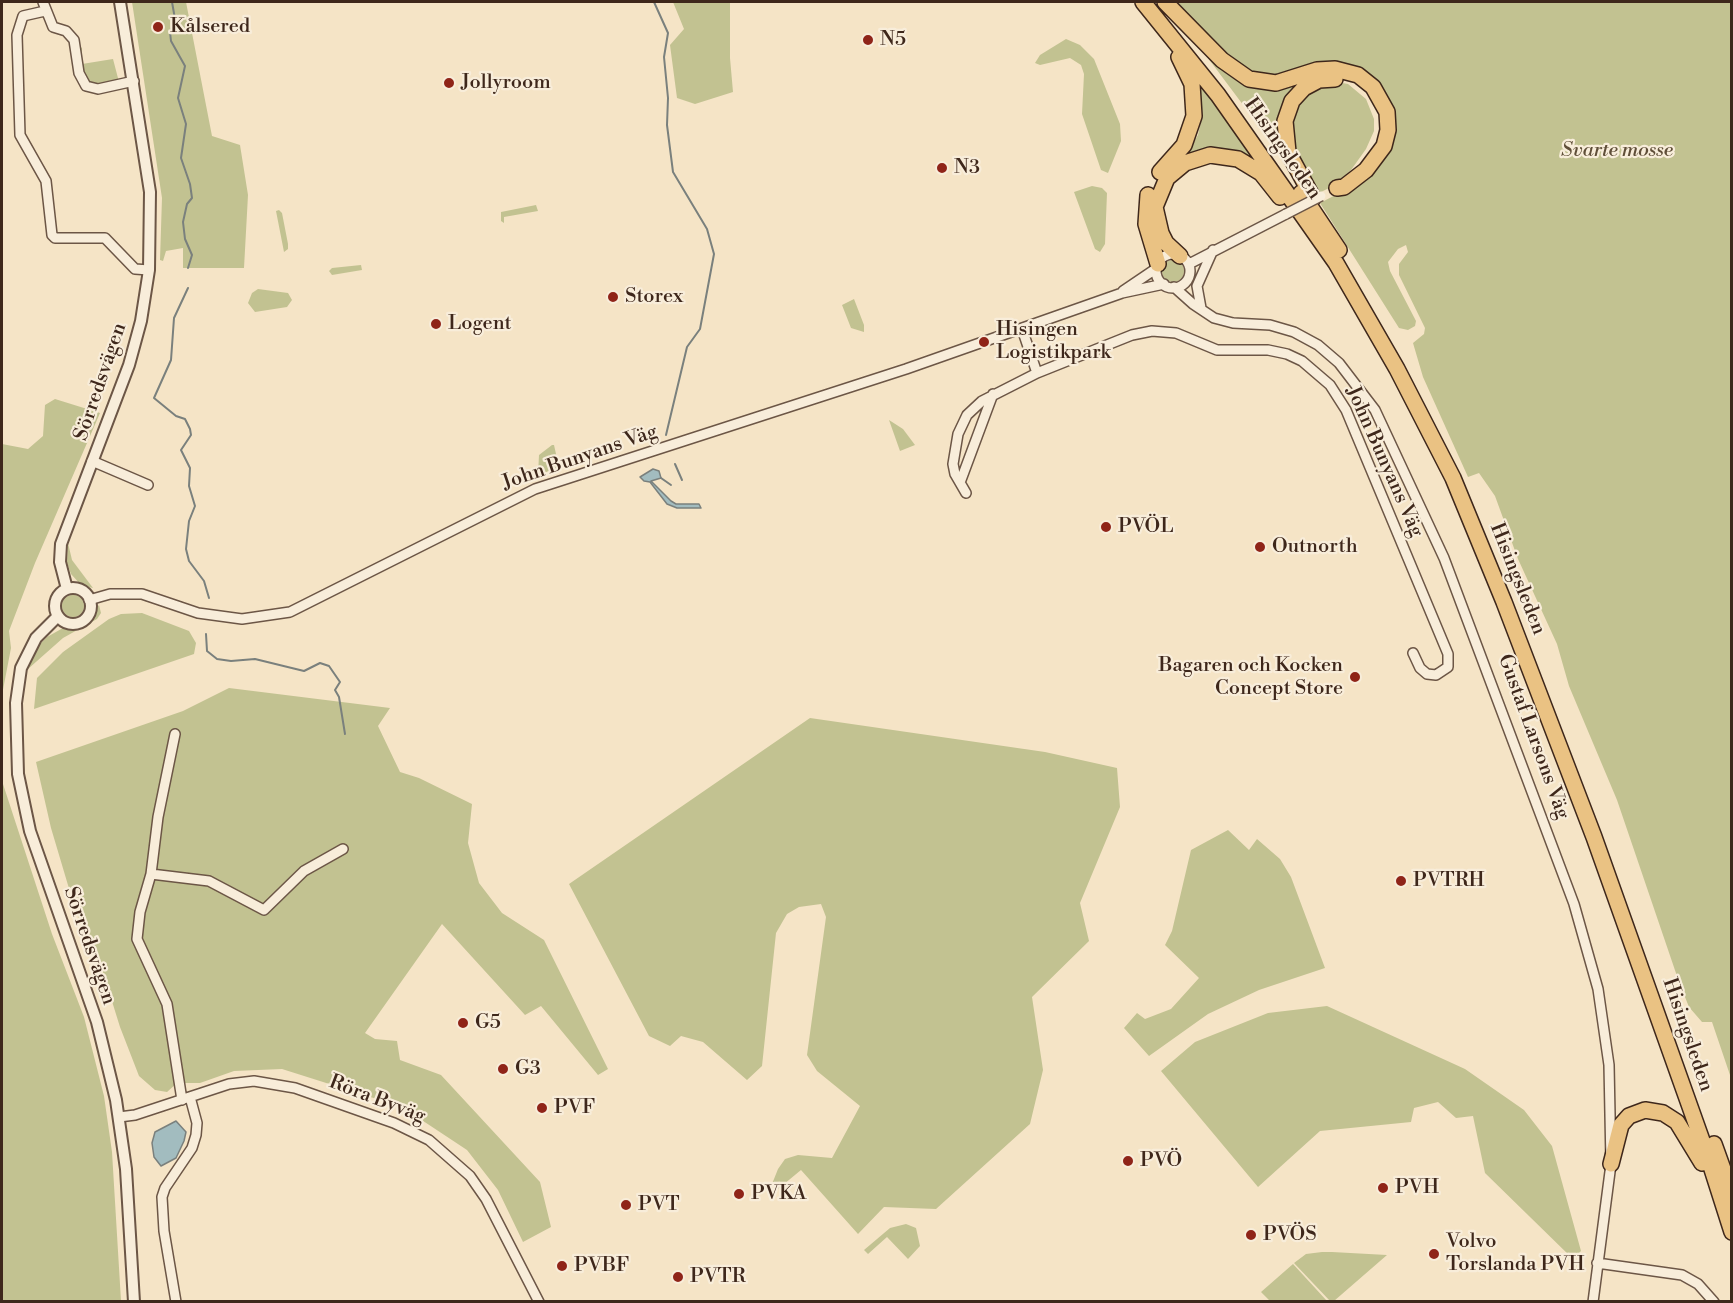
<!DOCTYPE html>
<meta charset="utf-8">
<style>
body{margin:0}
#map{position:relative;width:1733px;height:1303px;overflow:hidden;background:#f5e4c6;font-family:"Libre Bodoni",serif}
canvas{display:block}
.frame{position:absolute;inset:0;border:3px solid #3e271b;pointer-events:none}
</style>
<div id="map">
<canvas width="1733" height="1303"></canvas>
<div class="frame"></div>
</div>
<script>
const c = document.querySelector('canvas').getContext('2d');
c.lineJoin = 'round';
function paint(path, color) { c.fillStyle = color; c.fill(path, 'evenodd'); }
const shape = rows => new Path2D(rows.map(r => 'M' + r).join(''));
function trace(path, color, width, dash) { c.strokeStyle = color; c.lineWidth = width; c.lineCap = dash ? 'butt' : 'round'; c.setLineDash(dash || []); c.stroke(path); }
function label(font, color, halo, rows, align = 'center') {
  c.font = font + ' "Libre Bodoni",serif'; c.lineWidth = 4.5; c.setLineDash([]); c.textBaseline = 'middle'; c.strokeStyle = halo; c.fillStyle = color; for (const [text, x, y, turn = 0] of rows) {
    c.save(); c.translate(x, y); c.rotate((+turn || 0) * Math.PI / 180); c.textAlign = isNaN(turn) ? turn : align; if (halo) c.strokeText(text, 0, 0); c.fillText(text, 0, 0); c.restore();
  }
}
const green = shape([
 [132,2,186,2,212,136,240,145,248,195,244,268,183,268,183,248,166,251,163,261,160,260,162,198],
 [673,2,730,2,730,58,733,92,695,104,677,98,670,45,684,29],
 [1170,2,1731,2,1731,1078,1712,1022,1702,1022,1689,1007,1679,982,1617,800,1569,686,1557,644,1518,559,1495,496,1479,473,1468,477,1423,377,1413,343,1424,334,1425,328,1399,275,1399,264,1408,252,1406,245,1398,249,1388,262,1390,271,1416,321,1415,326,1408,330,1399,328,1320,203,1353,186,1393,132,1367,74,1279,78,1241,71],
 [1066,39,1080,45,1094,59,1120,124,1121,141,1108,173,1101,170,1082,114,1084,74,1081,65,1070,58,1040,65,1035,63,1040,55],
 [1196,42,1242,80,1315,74,1292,95,1288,165],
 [79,46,82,48,82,64,113,59,119,82,101,87,84,80],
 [1192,71,1233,123,1259,168,1186,155,1198,135,1202,117,1200,90],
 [1337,82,1348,84,1366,99,1374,119,1374,131,1366,149,1351,170,1333,186,1313,196,1291,149,1292,107,1307,90],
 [1092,186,1102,188,1107,193,1105,244,1100,252,1095,249,1074,192],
 [536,205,538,211,504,217,504,223,501,221,501,212],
 [279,210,282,213,288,244,288,249,284,252,276,211],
 '1162 271a11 11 0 1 1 22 0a11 11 0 1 1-22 0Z',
 [361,265,362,270,332,275,329,271,332,268],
 [258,289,288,293,292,300,287,307,255,312,248,303,252,293],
 [854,299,864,325,864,332,851,328,842,305],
 [55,399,100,413,35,563,9,631,11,648,2,695,2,444,28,449,43,436,45,405],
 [889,420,903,429,915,445,900,451],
 [552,445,554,445,558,463,577,461,538,475,539,455],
 [68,543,72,560,93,588,81,585,71,574,67,563],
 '62 606a11 11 0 1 1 22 0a11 11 0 1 1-22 0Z',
 [99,605,101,613,97,619,63,638,28,669,37,647,47,637,63,628,82,626],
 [142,613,189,631,196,643,194,654,34,709,37,678,63,652,109,619,121,614],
 [229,688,390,708,378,726,400,772,419,778,472,804,468,843,479,883,502,913,544,940,608,1069,598,1075,541,1006,525,1015,442,924,365,1033,375,1039,397,1041,400,1060,441,1075,540,1182,551,1227,523,1242,498,1190,467,1150,402,1107,282,1069,234,1071,200,1083,177,1083,167,1092,155,1090,139,1076,120,1027,101,966,76,912,51,828,36,762,183,711],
 [810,718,1045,752,1117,768,1120,807,1080,903,1089,941,1032,997,1043,1070,1030,1124,936,1209,884,1207,858,1234,801,1170,778,1189,772,1184,778,1169,785,1159,798,1155,832,1158,860,1106,817,1071,807,1055,826,917,821,904,799,907,787,914,776,933,762,1066,747,1080,703,1042,681,1036,670,1046,649,1036,569,884],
 [2,755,3,784,52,934,84,1017,104,1096,112,1152,121,1301,2,1301],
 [1228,830,1249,850,1257,839,1280,859,1291,877,1325,968,1259,990,1208,1014,1149,1056,1124,1028,1137,1013,1145,1019,1171,1009,1199,978,1165,945,1172,931,1191,850],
 [1327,1006,1465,1069,1524,1110,1552,1146,1581,1251,1573,1259,1485,1173,1473,1116,1456,1118,1438,1102,1414,1108,1411,1122,1320,1131,1258,1187,1161,1071,1195,1042,1268,1013],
 [906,1224,916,1228,920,1246,908,1259,887,1237,868,1254,864,1250,890,1228],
 [1322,1252,1332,1252,1387,1255,1334,1301,1330,1301,1294,1263,1306,1254],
 [1293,1264,1327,1301,1270,1301,1261,1292]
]);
const water = shape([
 [653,469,659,471,661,478,651,481,671,501,676,504,699,504,701,508,677,508,667,504,650,482,644,481,640,477,653,469],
 [176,1121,186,1132,184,1141,176,1158,161,1166,154,1157,152,1143,155,1132,176,1121]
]);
const stream = shape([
 [172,2,175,19,170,32,171,41,185,66,178,98,186,124,181,158,190,184,192,198,187,204,183,222,185,239,192,255,188,268],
 [654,2,668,33,664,57,668,98,667,125,673,172,707,229,714,254,700,329,687,347,666,435],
 [188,288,174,318,171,360,154,398,176,416,185,419,190,429,191,435,181,450,190,468,189,486,195,506,189,521,186,549,189,561,204,581,209,598],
 [675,464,682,480],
 [661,478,671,485],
 [206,634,207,651,217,659,231,661,255,659,304,671,320,663,329,666,340,682,335,690,339,697,345,734]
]);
const minor = shape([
 [43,2,53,27,66,31,74,40,79,73,86,86,98,89,134,81],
 [45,11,23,16,17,35,20,135,46,181,52,235,55,238,105,238,135,269,149,270],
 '1156 271a17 17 0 1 1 34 0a17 17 0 1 1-34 0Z',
 [1189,264,1286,214],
 [1174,287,1193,304,1214,318,1233,323,1270,325,1294,332,1318,345,1339,363,1375,410,1444,558,1574,904,1598,989,1609,1065,1611,1164,1593,1302],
 [1123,291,1157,268],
 [1201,308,1197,286,1213,250],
 [1037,373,1132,335,1152,331,1176,333,1217,350,1268,350,1287,354,1302,361,1330,385,1346,410,1448,654,1448,667,1436,675,1427,674,1420,668,1413,653],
 [92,461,148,485],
 [961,480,993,394],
 [966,493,955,474,953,464,958,434,967,415,982,401,1037,373,1022,329],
 [89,600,110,594,142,594,198,613,242,619,290,612,535,489,906,369,1122,293,1164,284],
 [151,874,158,817,175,734],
 [182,1100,167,1004,137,939,140,912,151,874,209,881,264,910,304,871,343,849],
 [119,1117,135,1115,229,1084,254,1081,295,1088,394,1123,429,1140,470,1176,486,1199,539,1302],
 [1597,1263,1682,1275,1698,1284,1714,1302],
 [176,1302,164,1231,162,1197,165,1188,192,1148,196,1135,197,1123,190,1097]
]);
const tertiary = shape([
 '55 606a18 18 0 1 1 36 0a18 18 0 1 1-36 0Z',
 [67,589,60,562,61,544,129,365,141,321,149,270,150,192,120,2],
 [58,616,36,638,21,668,16,703,18,774,30,831,97,1022,116,1100,126,1169,134,1302]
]);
const trunk = shape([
 [1143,2,1218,95,1336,263,1397,369,1453,478,1504,602,1594,837,1710,1163,1732,1232],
 [1165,2,1222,60,1249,79,1276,83,1317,70,1335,69,1358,75,1373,87,1387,112,1388,130,1384,146,1366,170,1344,187,1337,188],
 [1160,172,1184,145,1194,116,1192,84,1179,57],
 [1301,193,1339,250],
 [1148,195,1146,224,1158,264],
 [1313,198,1288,152,1285,121,1292,101,1304,88,1319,80,1335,79],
 [1180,256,1166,243,1161,233,1155,207,1167,178,1185,163,1210,155,1238,159,1261,173,1280,197],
 [1714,1144,1732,1194],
 [1611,1164,1621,1125,1629,1116,1645,1110,1663,1113,1677,1122,1702,1163]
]);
const minorBridge = shape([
 [1286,214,1321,196]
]);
const markers = [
 [158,27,6,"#8f2418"],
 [868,40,6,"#8f2418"],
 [449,83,6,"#8f2418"],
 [942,168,6,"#8f2418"],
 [613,297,6,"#8f2418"],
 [436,324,6,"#8f2418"],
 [984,342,6,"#8f2418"],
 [1106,527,6,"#8f2418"],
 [1260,547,6,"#8f2418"],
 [1355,677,6,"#8f2418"],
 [1401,881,6,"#8f2418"],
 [463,1023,6,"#8f2418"],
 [503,1069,6,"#8f2418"],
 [542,1108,6,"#8f2418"],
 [1128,1161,6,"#8f2418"],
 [1383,1188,6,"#8f2418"],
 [739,1194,6,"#8f2418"],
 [626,1205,6,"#8f2418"],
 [1251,1235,6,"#8f2418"],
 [1434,1254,6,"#8f2418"],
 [562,1266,6,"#8f2418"],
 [678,1277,6,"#8f2418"]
];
const poiNames = [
 ["Kålsered",170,27],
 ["N5",880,40],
 ["Jollyroom",461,83],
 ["N3",954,168],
 ["Storex",625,297],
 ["Logent",448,324],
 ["Hisingen",996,330],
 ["Logistikpark",996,353],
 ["PVÖL",1118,527],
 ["Outnorth",1272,547],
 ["Bagaren och Kocken",1343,666,"right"],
 ["Concept Store",1343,689,"right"],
 ["PVTRH",1413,881],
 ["G5",475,1023],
 ["G3",515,1069],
 ["PVF",554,1108],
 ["PVÖ",1140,1161],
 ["PVH",1395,1188],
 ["PVKA",751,1194],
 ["PVT",638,1205],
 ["PVÖS",1263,1235],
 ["Volvo",1446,1242],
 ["Torslanda PVH",1446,1265],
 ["PVBF",574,1266],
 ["PVTR",690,1277]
];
const streetNames = [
 ["Hisingsleden",1282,149,55],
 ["Sörredsvägen",101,382,-71],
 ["John Bunyans Väg",580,458,-19],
 ["John Bunyans Väg",1384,462,66],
 ["Hisingsleden",1517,579,68],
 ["Gustaf Larsons Väg",1533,737,70],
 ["Sörredsvägen",89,946,71],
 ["Hisingsleden",1687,1035,71],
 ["Röra Byväg",377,1100,21]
];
const parkNames = [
 ["Svarte mosse",1617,151]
];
paint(green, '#c2c291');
paint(water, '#a2bcbf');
trace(water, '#7a807d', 1.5);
trace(stream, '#7a807d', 2);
trace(minor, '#6c5646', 12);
trace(tertiary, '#6c5646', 14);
trace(trunk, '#3e271b', 18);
trace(minor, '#f8edda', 9);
trace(tertiary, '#f8edda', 10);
trace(trunk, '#eac283', 15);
trace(minorBridge, '#6c5646', 12, []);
trace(minorBridge, '#f8edda', 9);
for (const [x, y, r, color] of markers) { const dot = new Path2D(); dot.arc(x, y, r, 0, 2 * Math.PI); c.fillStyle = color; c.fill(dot); trace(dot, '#f8edda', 2); }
label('20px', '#3e271b', '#f8edda', poiNames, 'left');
label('20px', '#3e271b', '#f8edda', streetNames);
label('italic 20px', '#5f4e38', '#f8edda', parkNames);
</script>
